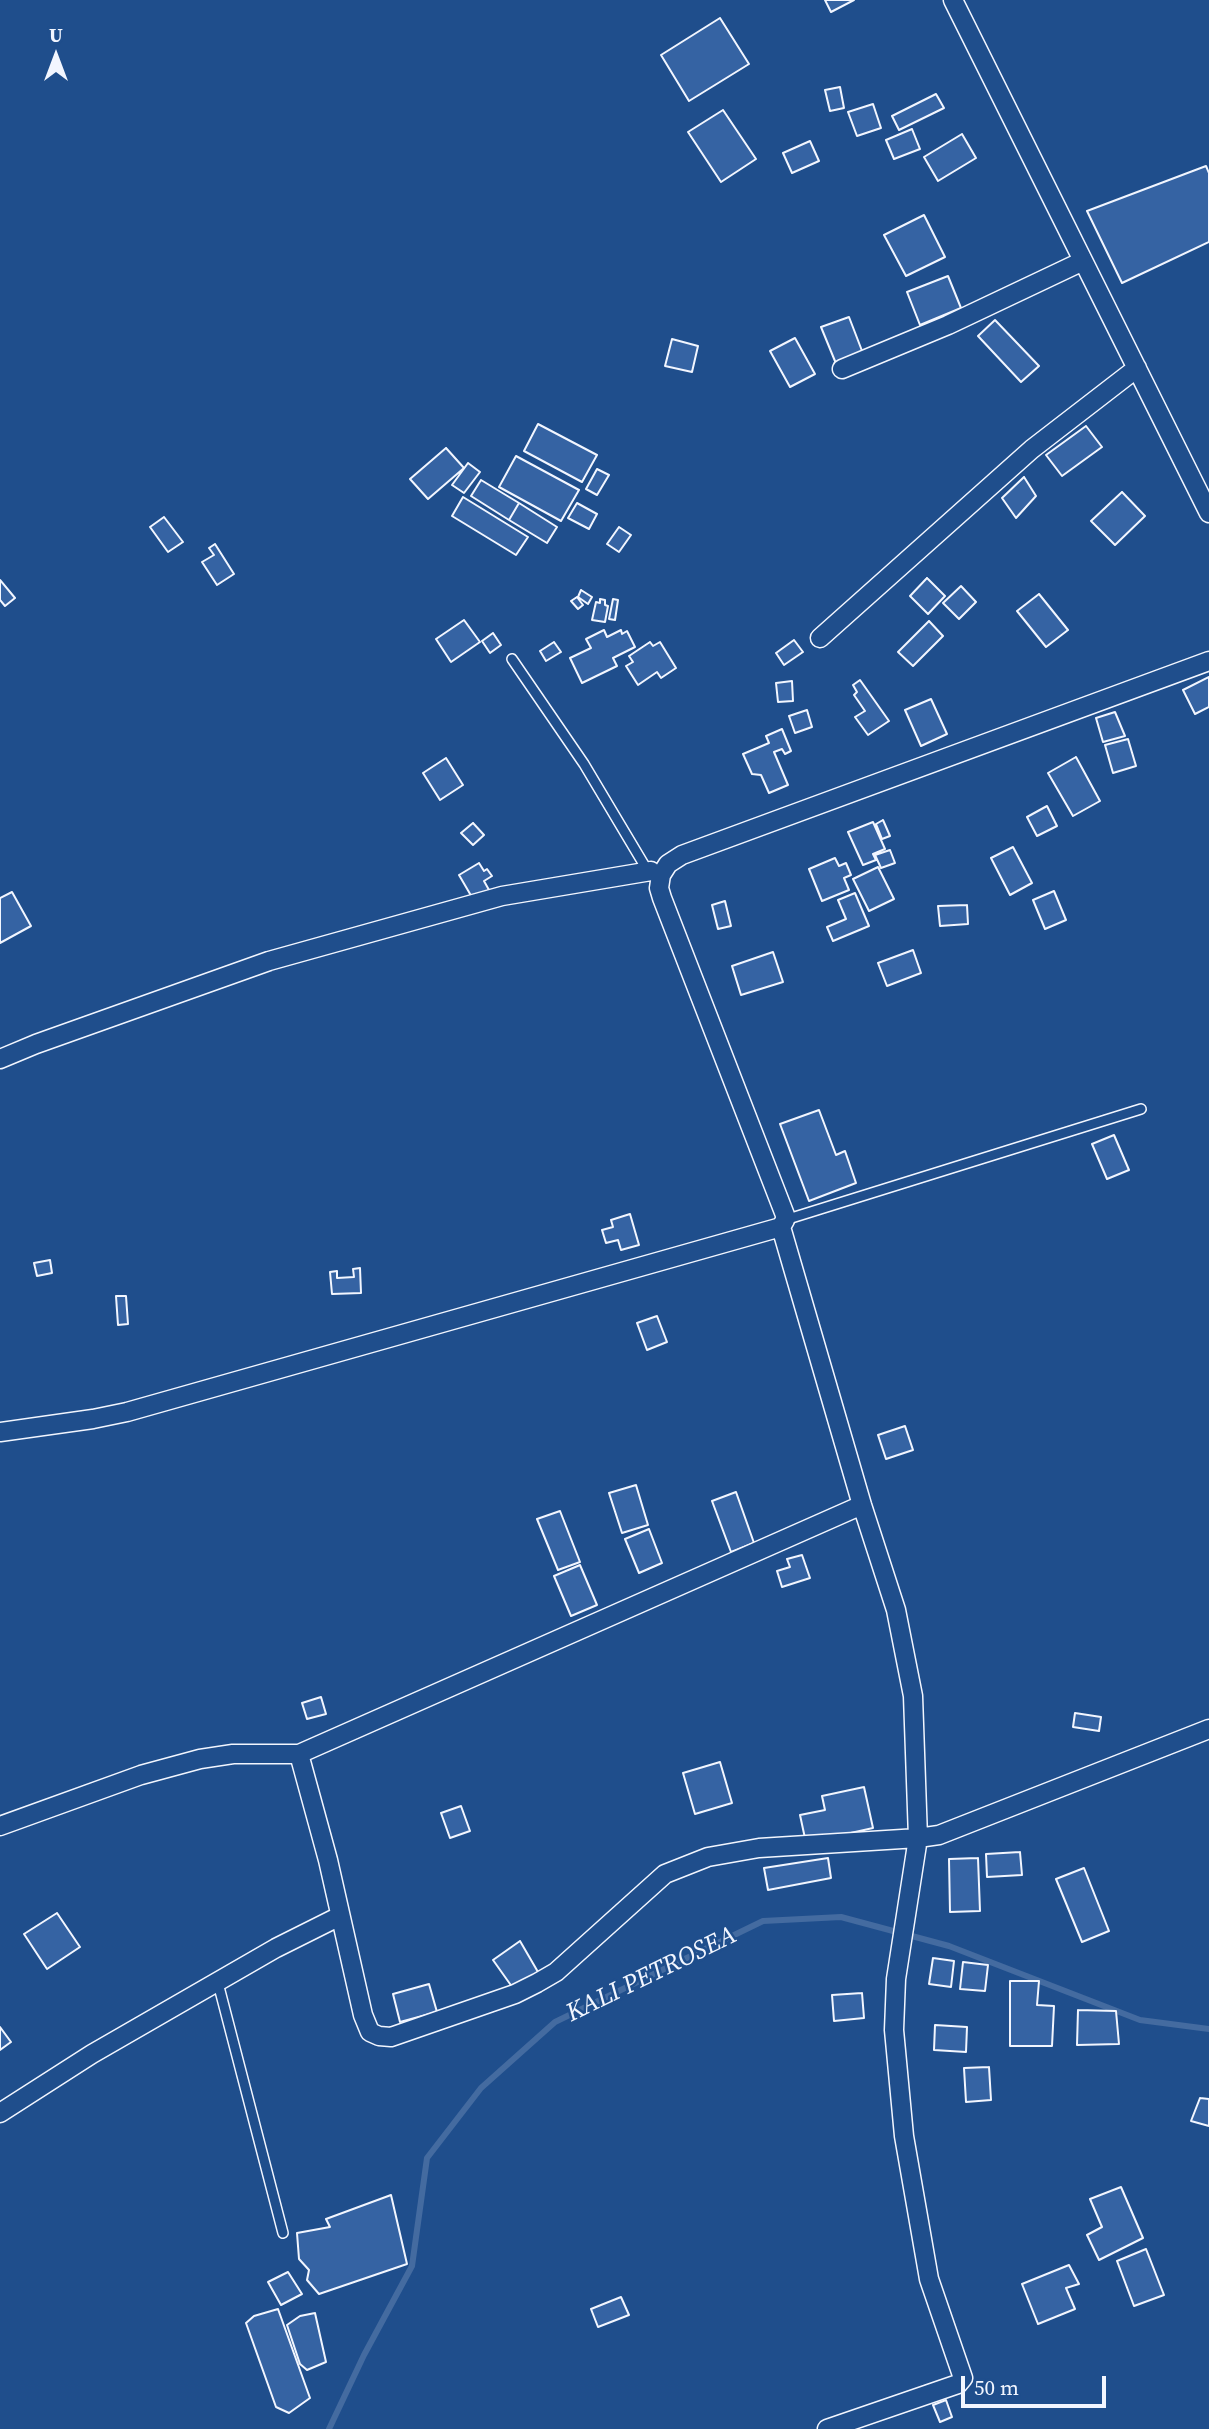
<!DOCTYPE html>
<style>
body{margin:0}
#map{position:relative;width:1209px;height:2429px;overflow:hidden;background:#1f4e8c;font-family:"Source Serif 4",serif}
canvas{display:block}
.north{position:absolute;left:21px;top:21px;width:70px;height:70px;-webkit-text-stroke:5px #1f4e8c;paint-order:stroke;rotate:0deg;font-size:19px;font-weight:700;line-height:28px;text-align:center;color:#f2f6ff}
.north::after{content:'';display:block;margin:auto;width:24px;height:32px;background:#f2f6ff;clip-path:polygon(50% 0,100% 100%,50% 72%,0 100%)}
.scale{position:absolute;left:961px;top:2376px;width:145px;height:32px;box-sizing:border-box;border:4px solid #f2f6ff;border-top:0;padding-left:9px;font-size:21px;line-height:24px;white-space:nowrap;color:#f2f6ff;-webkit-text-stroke:5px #1f4e8c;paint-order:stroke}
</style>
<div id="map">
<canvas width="1209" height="2429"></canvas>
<div class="north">U</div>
<div class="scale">50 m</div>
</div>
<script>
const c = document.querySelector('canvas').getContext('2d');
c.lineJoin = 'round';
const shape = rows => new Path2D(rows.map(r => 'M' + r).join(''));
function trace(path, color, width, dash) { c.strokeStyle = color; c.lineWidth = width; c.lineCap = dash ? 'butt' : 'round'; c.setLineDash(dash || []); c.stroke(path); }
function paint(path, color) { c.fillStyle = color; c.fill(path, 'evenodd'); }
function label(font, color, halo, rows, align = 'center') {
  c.font = font + ' "Source Serif 4",serif'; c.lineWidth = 5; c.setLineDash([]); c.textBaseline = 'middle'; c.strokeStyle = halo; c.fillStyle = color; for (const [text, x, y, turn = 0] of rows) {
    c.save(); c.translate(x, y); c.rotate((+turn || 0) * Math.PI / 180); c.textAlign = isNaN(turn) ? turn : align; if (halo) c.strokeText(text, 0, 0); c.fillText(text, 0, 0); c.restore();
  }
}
const stream = shape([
 [329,2429,364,2355,412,2266,427,2158,481,2088,555,2022,763,1921,841,1917,949,1946,1140,2020,1209,2029]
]);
const building = shape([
 [825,0,854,0,831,12,825,0],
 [720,18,749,64,689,101,661,55,720,18],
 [840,87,844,108,830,111,825,90,840,87],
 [936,94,944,108,899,130,892,116,936,94],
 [873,104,881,128,857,136,848,112,873,104],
 [723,110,756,159,721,182,688,132,723,110],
 [912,129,920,149,894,159,886,140,912,129],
 [962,134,976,158,938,181,924,157,962,134],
 [810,141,819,161,792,173,783,153,810,141],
 [1206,166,1209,173,1209,242,1122,283,1087,211,1206,166],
 [924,215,945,257,906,276,884,235,924,215],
 [948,276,961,308,920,325,907,292,948,276],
 [849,317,864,356,837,366,821,327,849,317],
 [995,320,1039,366,1021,382,978,336,995,320],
 [795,338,815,374,790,387,770,351,795,338],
 [672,339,698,346,692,372,665,366,672,339],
 [538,424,597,455,582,482,524,451,538,424],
 [1086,426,1102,447,1062,476,1046,455,1086,426],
 [446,448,464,468,428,499,410,479,446,448],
 [516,456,579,490,561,521,499,487,516,456],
 [468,463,480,472,464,493,452,485,468,463],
 [597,469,609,475,597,495,586,489,597,469],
 [1024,477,1036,496,1016,518,1002,498,1024,477],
 [481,480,519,503,509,520,471,496,481,480],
 [1122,492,1145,516,1115,545,1091,521,1122,492],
 [463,497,528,537,516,555,452,516,463,497],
 [519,503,557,527,547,543,509,520,519,503],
 [577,503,597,514,589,529,568,518,577,503],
 [164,517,183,542,168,552,150,527,164,517],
 [619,527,631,535,619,552,607,544,619,527],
 [215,544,234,574,217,585,202,562,214,555,209,548,215,544],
 [927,578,945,596,928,614,910,596,927,578],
 [0,580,15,598,5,606,0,600,0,580],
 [961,586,976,602,959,619,943,603,961,586],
 [581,590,592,597,588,604,578,597,581,590],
 [1039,594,1068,630,1046,647,1017,611,1039,594],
 [577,597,583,605,578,609,571,601,577,597],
 [600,599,605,600,605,605,608,606,605,622,592,620,596,602,600,603,600,599],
 [613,599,618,600,615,620,609,619,613,599],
 [464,620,480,642,451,662,436,639,464,620],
 [929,621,943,636,913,666,898,652,929,621],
 [604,630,607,637,621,630,622,634,627,631,635,647,613,658,617,666,582,683,570,658,591,648,586,639,604,630],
 [493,633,501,645,490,653,482,641,493,633],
 [794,640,803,652,784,665,776,653,794,640],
 [554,642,561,652,546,661,540,651,554,642],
 [650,642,653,646,660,642,676,668,661,678,657,672,638,685,626,666,633,662,629,656,650,642],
 [1209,677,1209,707,1195,714,1183,690,1209,677],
 [860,680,889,721,868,735,855,717,865,711,854,695,857,692,853,685,860,680],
 [792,681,793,701,778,702,776,683,792,681],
 [931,699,947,734,921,746,905,710,931,699],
 [807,710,812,727,795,733,789,716,807,710],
 [1115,712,1125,736,1103,742,1096,718,1115,712],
 [782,729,791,751,785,754,782,749,774,752,788,785,769,793,761,775,752,774,743,754,769,743,766,736,782,729],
 [1128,739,1136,766,1113,773,1105,745,1128,739],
 [1076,757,1100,801,1073,816,1048,773,1076,757],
 [446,758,463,785,440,800,423,773,446,758],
 [1047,806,1057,826,1037,836,1027,817,1047,806],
 [883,820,890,836,882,839,876,824,883,820],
 [873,822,885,849,873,854,876,860,863,865,848,832,873,822],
 [473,823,484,835,473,845,461,833,473,823],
 [1013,847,1032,883,1010,895,991,858,1013,847],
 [890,850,895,863,881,868,875,855,890,850],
 [835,858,839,866,846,863,851,875,844,878,849,890,822,901,809,869,835,858],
 [479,863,484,871,487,869,492,876,484,881,489,890,473,899,459,875,479,863],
 [878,867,894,899,869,911,853,879,878,867],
 [1054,891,1066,920,1045,929,1033,900,1054,891],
 [12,892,31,926,0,943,0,898,12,892],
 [855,893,869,926,833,941,827,927,846,919,838,900,855,893],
 [725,901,731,926,718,929,712,905,725,901],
 [967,905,968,924,940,926,938,906,967,905],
 [913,950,921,973,887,986,878,963,913,950],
 [773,952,783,982,741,995,732,966,773,952],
 [819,1110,836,1155,845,1151,856,1183,809,1201,780,1124,819,1110],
 [1114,1135,1129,1170,1107,1179,1092,1144,1114,1135],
 [630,1214,639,1245,621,1250,618,1240,606,1243,602,1230,613,1227,611,1220,630,1214],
 [50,1260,52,1273,37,1276,34,1263,50,1260],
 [360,1268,361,1293,332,1294,330,1272,337,1271,337,1278,354,1277,353,1269,360,1268],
 [116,1296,126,1296,128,1324,118,1325,116,1296],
 [657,1316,667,1342,647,1350,637,1323,657,1316],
 [905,1426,913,1450,886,1459,878,1435,905,1426],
 [636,1485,648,1525,622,1533,609,1493,636,1485],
 [736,1492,754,1543,731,1552,712,1501,736,1492],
 [560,1511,580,1562,558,1570,537,1519,560,1511],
 [649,1529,662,1563,639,1573,625,1539,649,1529],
 [802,1555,810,1578,782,1587,777,1571,790,1567,787,1559,802,1555],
 [580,1565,597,1605,571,1616,554,1576,580,1565],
 [321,1697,326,1714,307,1719,302,1703,321,1697],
 [1075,1713,1101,1717,1099,1731,1073,1727,1075,1713],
 [720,1762,732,1803,695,1814,683,1773,720,1762],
 [864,1787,873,1828,806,1843,800,1815,825,1810,822,1796,864,1787],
 [461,1806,470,1831,450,1838,441,1813,461,1806],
 [1020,1852,1022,1875,987,1877,986,1854,1020,1852],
 [828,1858,831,1878,768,1890,764,1868,828,1858],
 [978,1858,980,1911,950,1912,949,1859,978,1858],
 [1084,1868,1109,1931,1082,1942,1056,1879,1084,1868],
 [57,1913,80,1947,47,1969,24,1934,57,1913],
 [520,1941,538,1972,515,1991,493,1960,520,1941],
 [933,1958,954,1961,951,1987,929,1984,933,1958],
 [963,1962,988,1965,985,1991,960,1989,963,1962],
 [1010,1981,1039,1981,1037,2005,1054,2006,1052,2046,1010,2046,1010,1981],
 [429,1984,437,2012,400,2022,393,1994,429,1984],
 [862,1993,864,2018,834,2021,832,1995,862,1993],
 [1078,2010,1116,2011,1119,2044,1077,2045,1078,2010],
 [935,2025,967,2027,966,2052,934,2050,935,2025],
 [0,2027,11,2042,0,2050,0,2027],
 [989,2067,991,2100,966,2102,964,2068,989,2067],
 [1200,2098,1209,2099,1209,2126,1191,2121,1200,2098],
 [1121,2187,1143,2238,1099,2260,1087,2235,1102,2227,1090,2199,1121,2187],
 [391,2195,407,2264,319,2294,307,2280,309,2270,299,2259,297,2233,330,2227,326,2219,391,2195],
 [1146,2249,1164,2295,1134,2306,1117,2261,1146,2249],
 [1069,2265,1079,2284,1066,2288,1075,2309,1038,2324,1022,2284,1069,2265],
 [288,2272,302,2294,281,2305,268,2282,288,2272],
 [621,2297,629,2315,598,2327,591,2309,621,2297],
 [278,2309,310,2398,289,2413,276,2407,246,2323,254,2316,278,2309],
 [315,2313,326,2362,307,2370,300,2364,287,2325,300,2316,315,2313],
 [946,2400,952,2417,940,2422,933,2405,946,2400]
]);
const service = shape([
 [512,659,584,764,646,868,649,870],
 [785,1220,1141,1109],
 [218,1983,283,2233]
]);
const minor = shape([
 [953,0,1209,513],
 [842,369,948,325,1083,261],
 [820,638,1032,449,1137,368],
 [0,1059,36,1044,269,961,502,896,651,871],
 [781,1227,862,1505,896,1610,913,1696,918,1838,896,1979,894,2030,904,2136,929,2279,963,2378,958,2384,827,2429],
 [0,1432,93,1419,127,1412,781,1227,785,1220,785,1215,662,898,659,888,661,875,668,864,682,855,1209,661],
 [862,1505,299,1754,328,1860,363,2015,370,2032,379,2036,391,2037,515,1994,537,1983,556,1972,665,1874,708,1857,759,1848,918,1838,939,1835,1209,1729],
 [0,1826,141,1775,200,1759,233,1754,299,1754],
 [0,2113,92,2054,276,1948,340,1916]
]);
const waterNames = [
 ["KALI PETROSEA",652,1975,-26]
];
trace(stream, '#446ba0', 6);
paint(building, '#3563a3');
trace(building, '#f2f6ff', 2);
trace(service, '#f2f6ff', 12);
trace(minor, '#f2f6ff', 21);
trace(service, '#1f4e8c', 9);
trace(minor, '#1f4e8c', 18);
label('italic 26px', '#f2f6ff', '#1f4e8c', waterNames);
</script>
